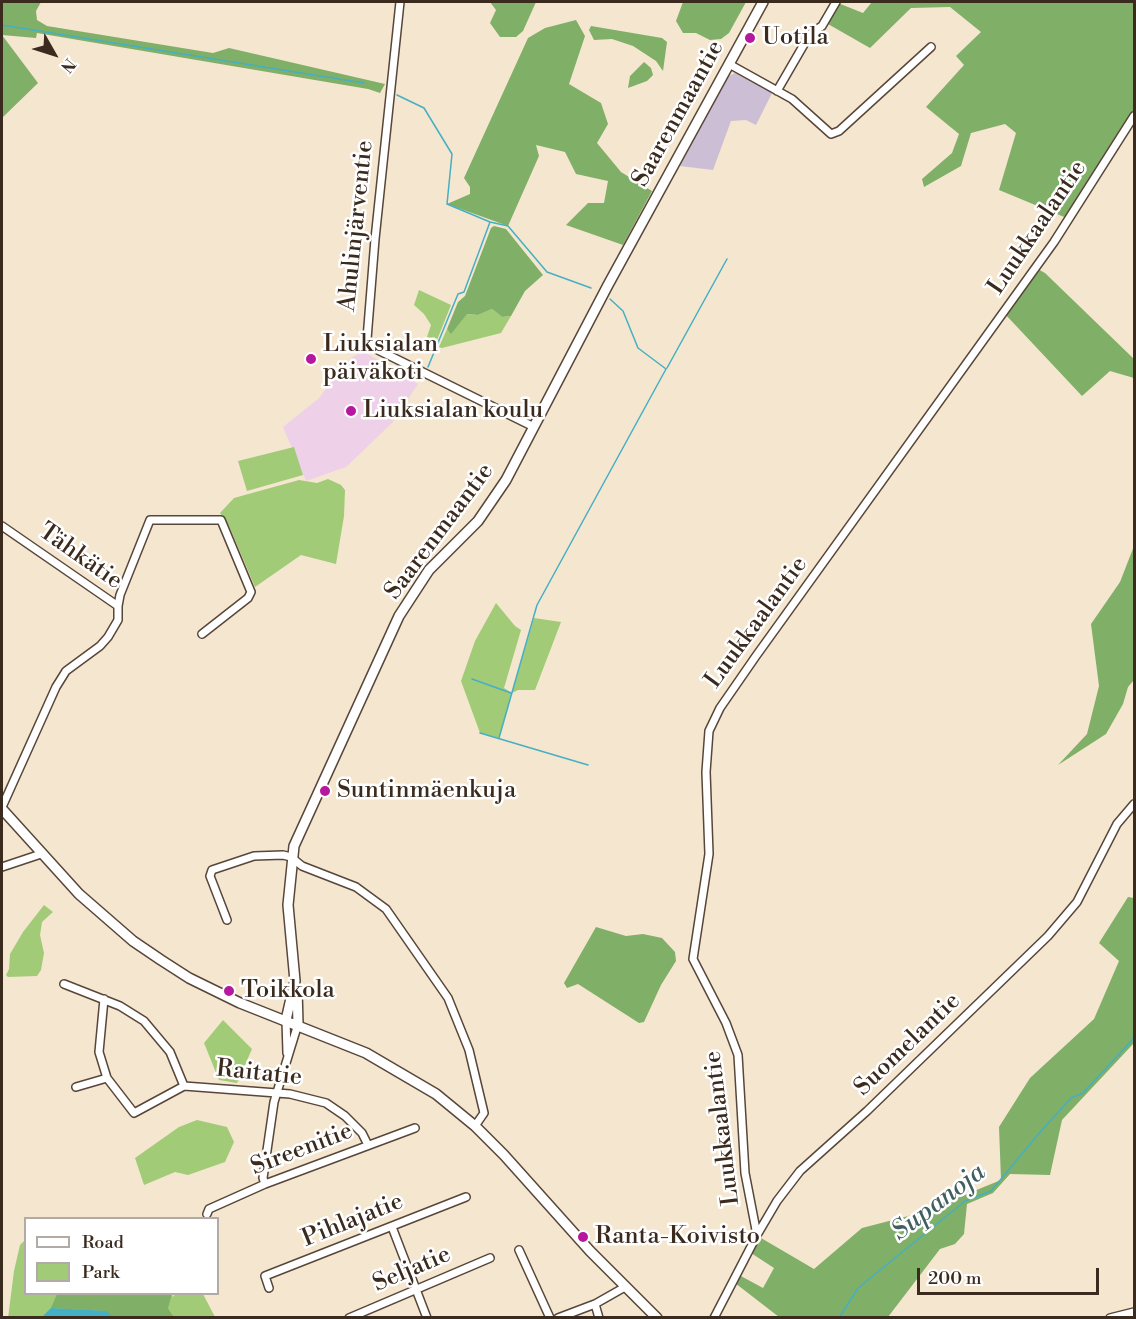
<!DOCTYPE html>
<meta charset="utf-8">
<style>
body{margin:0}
#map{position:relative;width:1136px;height:1319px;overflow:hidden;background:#f5e6d0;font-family:"Libre Bodoni",serif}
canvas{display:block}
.frame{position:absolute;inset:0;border:3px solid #3b2a1e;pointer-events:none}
.legend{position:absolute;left:24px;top:1217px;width:195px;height:78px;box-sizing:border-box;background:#fff;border:2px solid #b1aaa5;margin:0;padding:8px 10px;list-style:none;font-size:18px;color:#3b2a1e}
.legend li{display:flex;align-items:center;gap:12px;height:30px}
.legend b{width:30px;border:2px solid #b1aaa5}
.north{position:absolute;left:24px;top:24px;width:60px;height:60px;-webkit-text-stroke:4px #fff;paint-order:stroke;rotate:129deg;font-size:16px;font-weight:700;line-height:24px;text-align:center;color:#3b2a1e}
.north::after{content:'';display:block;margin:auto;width:21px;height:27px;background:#3b2a1e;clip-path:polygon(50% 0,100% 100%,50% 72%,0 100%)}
.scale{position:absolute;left:917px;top:1268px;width:182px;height:27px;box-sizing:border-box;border:3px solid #3b2a1e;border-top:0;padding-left:8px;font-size:18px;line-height:21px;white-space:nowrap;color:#3b2a1e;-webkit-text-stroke:4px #fff;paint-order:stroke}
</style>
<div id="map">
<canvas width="1136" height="1319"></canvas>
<div class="frame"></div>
<ul class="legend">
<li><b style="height:8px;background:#fff"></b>Road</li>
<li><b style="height:16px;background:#a1cb77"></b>Park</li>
</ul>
<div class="north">N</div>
<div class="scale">200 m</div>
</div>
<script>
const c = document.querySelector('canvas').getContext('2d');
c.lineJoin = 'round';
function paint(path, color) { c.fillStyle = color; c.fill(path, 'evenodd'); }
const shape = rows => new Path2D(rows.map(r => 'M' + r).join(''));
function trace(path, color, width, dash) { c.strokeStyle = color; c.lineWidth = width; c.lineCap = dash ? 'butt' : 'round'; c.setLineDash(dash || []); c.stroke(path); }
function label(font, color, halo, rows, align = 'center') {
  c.font = font + ' "Libre Bodoni",serif'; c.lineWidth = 5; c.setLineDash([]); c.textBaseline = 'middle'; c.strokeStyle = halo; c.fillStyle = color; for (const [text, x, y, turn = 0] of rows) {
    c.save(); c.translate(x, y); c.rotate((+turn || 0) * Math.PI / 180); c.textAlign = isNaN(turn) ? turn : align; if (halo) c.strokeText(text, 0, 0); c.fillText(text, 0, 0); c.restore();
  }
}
const built = shape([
 [363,351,418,384,392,423,346,467,306,481,283,427,318,399,351,358]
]);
const industrial = shape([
 [735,73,772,93,756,125,746,120,731,121,713,170,680,166,729,76]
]);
const green = shape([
 [419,290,451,305,435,345,427,337,431,325,424,314,414,305],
 [492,309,502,317,511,316,501,333,442,348,439,347,447,329,451,333,466,314,478,315],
 [294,447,303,475,247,491,238,461],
 [328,479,341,485,345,490,344,516,336,564,301,555,255,587,229,526,220,513,234,498,299,480,317,483],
 [496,603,515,626,521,630,504,688,512,693,534,618,561,622,535,690,518,690,512,693,499,738,480,733,461,681,475,641],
 [44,905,53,912,42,922,40,935,44,953,41,970,37,976,8,977,6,975,9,969,10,954,23,932],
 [223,1020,252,1049,237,1083,219,1080,204,1043],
 [197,1120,227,1127,234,1142,225,1162,188,1175,175,1172,144,1185,135,1158,179,1127],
 [25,1240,26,1294,172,1294,173,1297,175,1294,203,1294,215,1317,174,1317,168,1308,153,1317,8,1318,14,1271,20,1245]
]);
const forest = shape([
 [2,2,41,2,36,11,37,20,47,26,213,53,229,48,385,84,380,93,368,89,37,33,36,38,2,35,38,83,2,118],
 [490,2,536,2,523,31,516,37,500,37,490,23,496,10],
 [683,2,746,2,729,33,721,39,710,40,696,33,683,33,676,21],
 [872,2,1134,2,1134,116,1069,219,999,190,1016,133,1005,124,971,133,961,166,924,187,922,179,952,153,959,134,926,107,964,65,956,56,981,32,950,7,911,8,870,48,828,24,838,3,863,13],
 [576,20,585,36,569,84,601,103,608,124,597,143,621,172,652,191,623,245,566,225,588,203,604,203,608,181,576,174,565,152,536,145,539,156,508,226,447,204,470,194,470,187,464,178,528,38,545,28],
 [591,26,662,38,667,42,663,71,656,61,633,46,612,39,594,40,589,30],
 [644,62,651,68,653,75,647,81,628,88,630,76],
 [494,226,506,229,543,275,525,291,511,316,502,317,492,309,478,315,467,314,451,334,447,329,458,302,465,296,491,228],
 [1036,268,1045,273,1134,359,1134,378,1110,371,1082,396,1004,313],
 [1134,546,1134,680,1128,687,1123,704,1106,734,1058,765,1087,734,1099,686,1091,624,1120,582],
 [1128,897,1134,898,1134,1043,1062,1120,1050,1175,1010,1174,993,1193,967,1204,964,1234,955,1244,940,1249,888,1317,779,1317,735,1283,739,1275,763,1288,774,1268,751,1253,761,1238,814,1269,862,1228,920,1213,1001,1180,999,1127,1030,1078,1094,1019,1119,961,1099,943],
 [596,927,626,936,643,934,662,938,675,952,676,961,661,985,644,1022,639,1023,578,984,567,988,564,983],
 [57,1294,172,1294,168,1308,174,1317,113,1317,105,1311,51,1308]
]);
const water = shape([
 [51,1308,106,1311,113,1317,42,1317]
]);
const stream = shape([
 [2,25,364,83],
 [397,95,424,108,452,154,447,204,490,222,464,292,458,294,428,367],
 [490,222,508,226,547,272,591,288],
 [667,368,727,259],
 [472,679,511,693],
 [480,733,588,765],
 [499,738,537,605,666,369,638,348,623,311,610,299],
 [839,1318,858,1288,965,1201,991,1191,1041,1131,1071,1098,1083,1093,1134,1038]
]);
const street = shape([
 [400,2,375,239,367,339,378,350,534,427],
 [729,64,792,99,831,134,839,131,931,47],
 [777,91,810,34,822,26,836,2],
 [2,526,118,606,118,620,108,637,100,646,66,671,56,687,2,807],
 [118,606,120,595,150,520,221,520,251,592,248,598,202,634],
 [2,867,41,854],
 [227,920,210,876,212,870,254,856,283,855,291,857,302,866,356,887,386,909,448,998,469,1050,484,1113,475,1126],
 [64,984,120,1006,144,1021,170,1052,184,1086],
 [104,999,99,1052,107,1078,134,1113,184,1086,290,1094,326,1103,345,1116,362,1133,368,1145],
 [286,1020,287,1053],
 [76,1087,107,1078],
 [265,1184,263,1178,274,1102,298,1024],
 [207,1214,209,1209,265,1184,415,1128],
 [392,1227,427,1318],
 [757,1235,745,1173,738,1055,726,1023,693,959,709,854,706,772,709,731,720,708,756,656,1054,242,1134,116],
 [519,1250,550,1318],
 [269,1288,265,1276,466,1197],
 [595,1304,599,1318],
 [349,1318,490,1258],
 [558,1318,595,1304,625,1287],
 [714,1318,757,1235,777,1201,800,1171,867,1111,1048,936,1077,902,1117,824,1134,804],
 [1110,1318,1134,1312]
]);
const secondary = shape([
 [2,809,79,894,133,941,161,960,189,978,240,1003,366,1053,436,1094,475,1126,504,1155,590,1251,657,1318],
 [297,989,298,1024],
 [286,1020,295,981,288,905,294,846,399,616,429,570,478,521,506,480,608,285,763,2]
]);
const markers = [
 [750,38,6,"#b5179e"],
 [311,359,6,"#b5179e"],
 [351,411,6,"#b5179e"],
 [325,791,6,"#b5179e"],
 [229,991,6,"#b5179e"],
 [583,1237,6,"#b5179e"]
];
const poiNames = [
 ["Uotila",762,38],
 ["Liuksialan",323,345],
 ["päiväkoti",323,373],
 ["Liuksialan koulu",363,411],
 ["Suntinmäenkuja",337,791],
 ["Toikkola",241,991],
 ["Ranta-Koivisto",595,1237]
];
const streetNames = [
 ["Saarenmaantie",679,114,-61],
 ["Ahulinjärventie",357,226,-84],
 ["Luukkaalantie",1038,228,-56],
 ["Saarenmaantie",440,532,-53],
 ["Tähkätie",80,557,35],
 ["Luukkaalantie",757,623,-54],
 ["Suomelantie",908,1045,-44],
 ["Raitatie",259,1074,6],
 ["Luukkaalantie",723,1128,-97],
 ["Sireenitie",302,1150,-21],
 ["Pihlajatie",353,1221,-22],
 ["Seljatie",412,1270,-23]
];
const waterNames = [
 ["Supanoja",939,1203,-37]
];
paint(built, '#eed0e8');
paint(industrial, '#ccbed4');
paint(green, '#a1cb77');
paint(forest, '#80af68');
paint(water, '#45afc3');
trace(stream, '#45afc3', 1.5);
trace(street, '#574639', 10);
trace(secondary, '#574639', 12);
trace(street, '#fff', 7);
trace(secondary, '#fff', 9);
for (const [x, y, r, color] of markers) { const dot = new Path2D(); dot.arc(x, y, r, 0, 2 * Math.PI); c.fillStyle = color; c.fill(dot); trace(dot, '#fff', 2); }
label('24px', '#3b2a1e', '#fff', poiNames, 'left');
label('24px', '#3b2a1e', '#fff', streetNames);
label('italic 26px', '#3f5f60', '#fff', waterNames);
</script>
